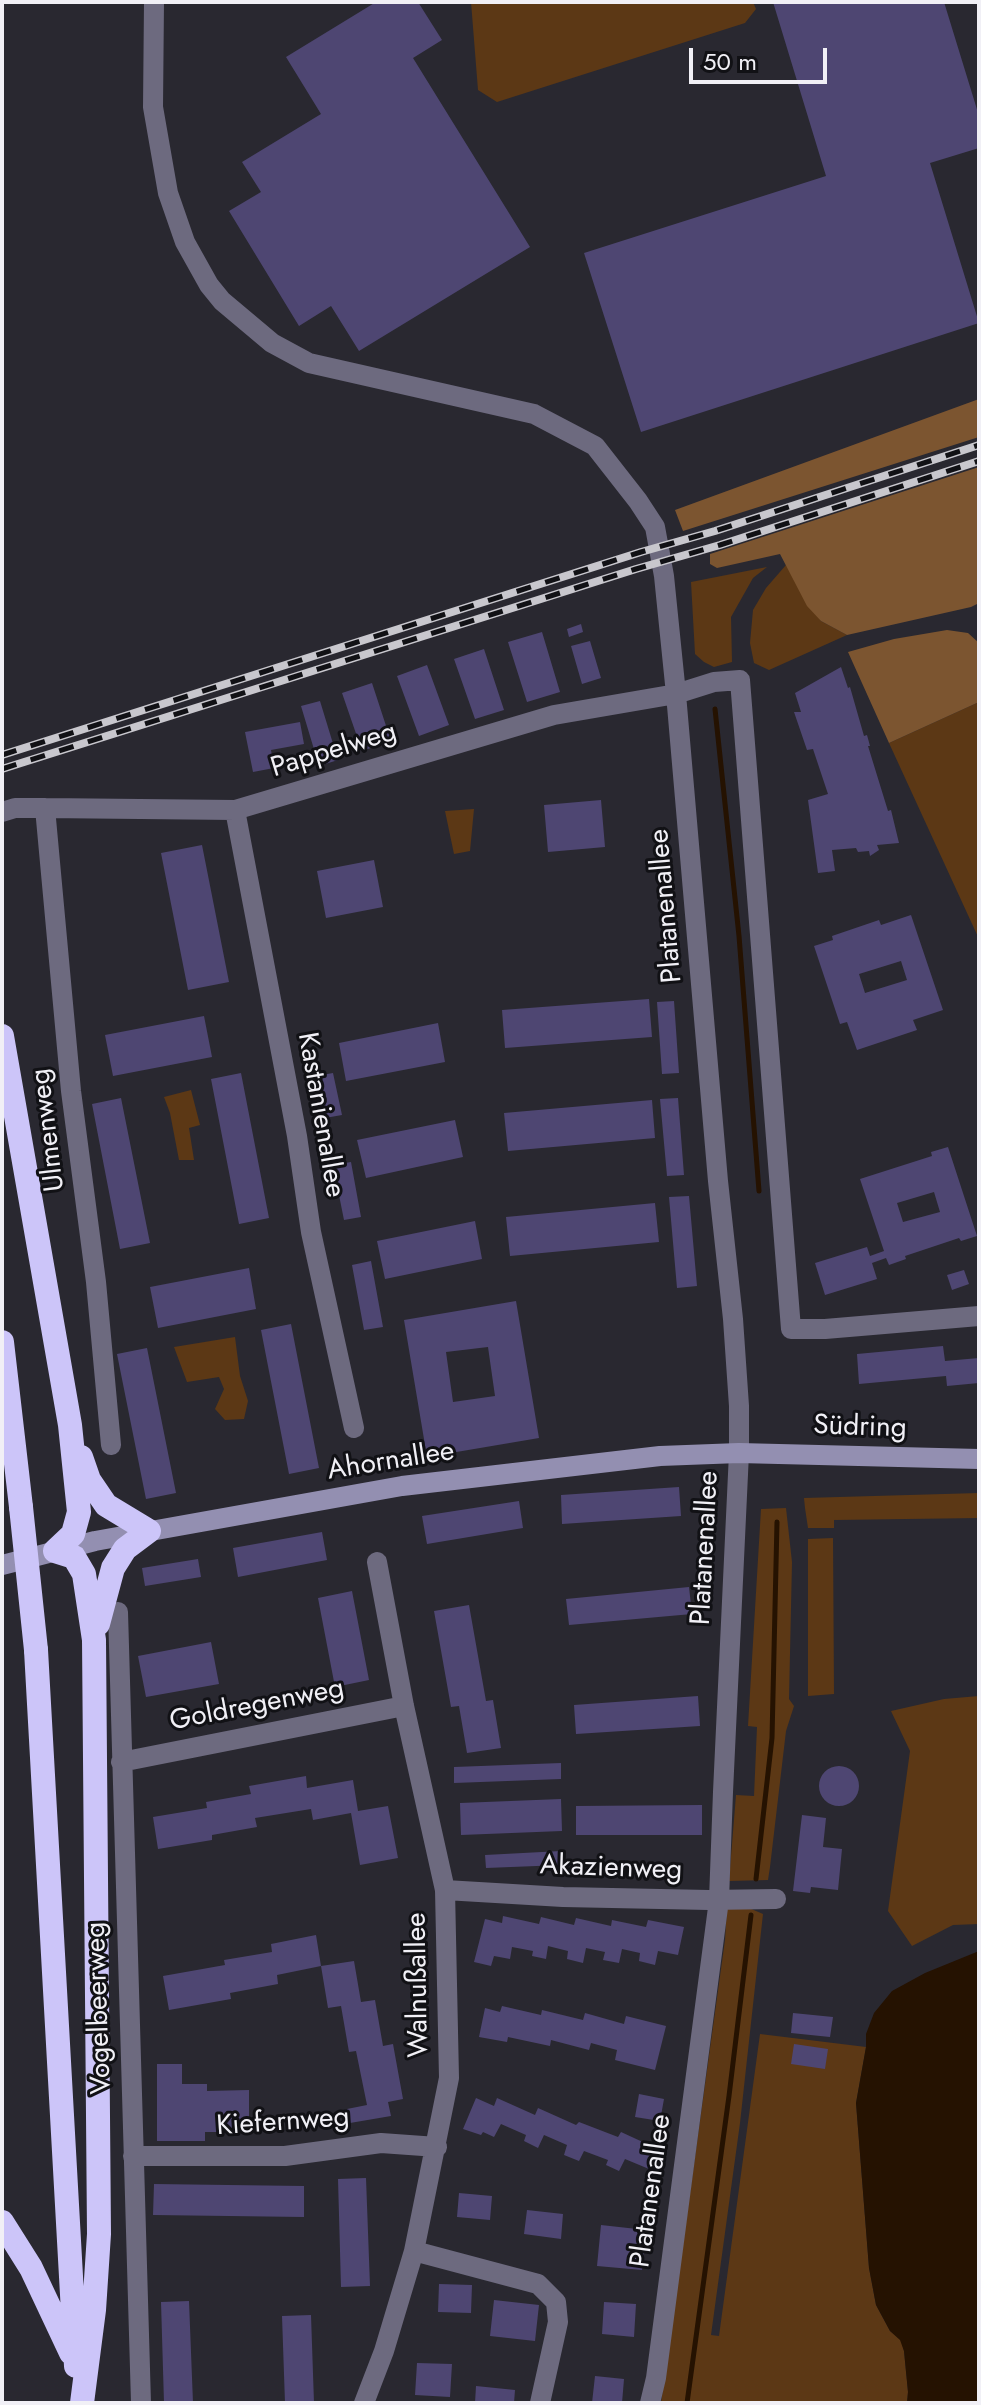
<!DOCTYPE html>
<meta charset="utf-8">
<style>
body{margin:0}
#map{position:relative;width:981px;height:2405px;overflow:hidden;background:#292830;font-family:Jost,sans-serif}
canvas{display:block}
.frame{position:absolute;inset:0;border:4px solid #f1f0f6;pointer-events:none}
.scale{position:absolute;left:689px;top:48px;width:138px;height:36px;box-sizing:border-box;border:4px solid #f1f0f6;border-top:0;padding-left:10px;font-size:24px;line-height:28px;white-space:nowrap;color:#f1f0f6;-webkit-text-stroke:6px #111115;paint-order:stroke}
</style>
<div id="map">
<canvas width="981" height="2405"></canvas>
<div class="frame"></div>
<div class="scale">50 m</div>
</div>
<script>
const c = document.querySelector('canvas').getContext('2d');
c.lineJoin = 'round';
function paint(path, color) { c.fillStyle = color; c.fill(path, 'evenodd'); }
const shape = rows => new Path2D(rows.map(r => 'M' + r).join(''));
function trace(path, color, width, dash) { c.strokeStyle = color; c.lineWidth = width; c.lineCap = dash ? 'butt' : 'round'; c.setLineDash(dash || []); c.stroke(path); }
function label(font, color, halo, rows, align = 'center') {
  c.font = font + ' Jost,sans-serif'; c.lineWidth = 6; c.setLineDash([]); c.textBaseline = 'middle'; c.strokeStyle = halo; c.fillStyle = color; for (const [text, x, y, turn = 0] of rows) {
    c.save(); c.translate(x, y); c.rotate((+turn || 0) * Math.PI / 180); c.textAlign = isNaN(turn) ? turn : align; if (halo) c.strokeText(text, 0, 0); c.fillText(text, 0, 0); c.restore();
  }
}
const green = shape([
 [471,2,753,2,756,9,745,23,497,102,478,90],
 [786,565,821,621,847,635,769,670,754,663,750,643,753,610,766,588],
 [767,567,753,578,731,617,732,662,714,667,704,662,695,654,691,582],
 [979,702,979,939,889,743],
 [474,809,470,851,454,854,445,811],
 [191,1090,200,1125,189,1128,194,1160,179,1160,170,1113,164,1097],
 [235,1337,240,1376,248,1401,244,1419,225,1420,215,1409,224,1389,219,1377,187,1382,174,1347],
 [979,1493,979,1518,834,1520,834,1528,808,1528,805,1508,804,1498],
 [786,1508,792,1562,789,1699,794,1706,786,1731,770,1867,768,1880,729,1881,736,1795,754,1796,757,1727,748,1726,761,1509],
 [833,1538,834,1694,808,1696,808,1539],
 [979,1696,979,1924,953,1925,912,1946,888,1911,910,1751,891,1711,944,1699],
 [727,1907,749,1908,763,1914,740,2123,711,2335,719,2336,760,2034,866,2047,856,2103,869,2268,876,2305,890,2331,901,2340,904,2351,908,2392,907,2403,661,2403,725,1940]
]);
const forest = shape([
 [979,399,979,437,683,531,675,510],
 [979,467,979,603,971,607,847,635,821,621,807,606,780,554,717,568,710,564,710,554],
 [947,630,968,633,979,643,979,702,889,743,848,652,894,639]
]);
const water = shape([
 [979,1951,979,2403,907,2403,908,2392,904,2351,900,2340,890,2331,876,2305,869,2268,856,2103,866,2047,866,2034,874,2013,892,1991,925,1973]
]);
const stream = shape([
 [715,709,739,936,759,1191],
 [756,1879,772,1738,777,1522],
 [687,2403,729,2096,751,1915]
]);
const building = shape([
 [376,2,418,2,442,40,413,58,530,247,359,351,331,306,299,326,229,211,261,192,242,162,321,114,286,57],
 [773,2,944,2,979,116,979,148,930,163,979,323,641,432,584,253,826,176],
 [581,624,583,632,569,637,567,629],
 [542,632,560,692,527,702,508,642],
 [590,641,601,678,582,684,571,646],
 [484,649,504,710,475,719,454,659],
 [427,665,449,725,419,736,397,676],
 [841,667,848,688,850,687,864,736,867,735,870,746,868,746,888,811,891,810,899,843,877,845,879,850,870,856,869,851,858,852,856,848,832,850,835,871,818,873,808,800,828,794,813,749,807,750,794,712,801,712,795,693],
 [372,683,391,741,362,751,342,693],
 [320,701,338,760,319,766,301,706],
 [300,722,304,744,271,750,274,768,253,772,245,732],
 [601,800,605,847,548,852,544,805],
 [202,845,229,982,188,990,161,853],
 [374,860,383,907,326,918,317,871],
 [911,915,943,1010,913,1020,917,1030,857,1050,847,1022,840,1024,814,946,833,940,832,936,879,920,881,925],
 [901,961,907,980,865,993,859,974],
 [649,999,652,1037,505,1048,502,1010],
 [674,1001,679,1073,662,1074,657,1002],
 [204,1016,212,1057,113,1076,105,1035],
 [438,1023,445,1062,346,1081,339,1043],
 [241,1073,269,1218,239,1224,211,1079],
 [333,1073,342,1115,325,1118,316,1076],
 [121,1098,150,1243,120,1249,92,1104],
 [678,1098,684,1175,667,1176,660,1099],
 [652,1100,655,1138,508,1151,504,1113],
 [455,1120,463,1157,366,1178,357,1140],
 [948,1147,977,1236,961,1241,959,1238,905,1256,906,1259,889,1265,886,1258,872,1263,877,1279,825,1295,815,1263,867,1247,870,1256,884,1251,860,1179,932,1156,931,1152],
 [934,1192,940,1212,903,1222,897,1203],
 [351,1162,361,1217,344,1220,333,1165],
 [689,1196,697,1286,677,1288,669,1197],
 [655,1203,659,1242,510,1256,506,1217],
 [475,1221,482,1259,385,1279,377,1241],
 [371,1261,383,1327,364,1330,352,1265],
 [249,1268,256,1309,158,1328,150,1287],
 [964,1270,969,1284,952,1290,947,1275],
 [516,1301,539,1438,427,1457,404,1320],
 [488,1347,495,1396,453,1402,446,1352],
 [291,1324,319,1468,289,1474,261,1330],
 [943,1346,945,1361,979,1358,979,1383,947,1386,946,1376,859,1384,857,1354],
 [147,1348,176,1493,146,1499,117,1354],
 [679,1487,681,1516,562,1524,561,1495],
 [519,1501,523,1528,427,1544,422,1516],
 [322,1532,327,1560,238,1577,233,1548],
 [198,1559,201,1577,145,1586,142,1568],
 [689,1587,692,1614,569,1625,566,1599],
 [352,1591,369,1680,335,1687,318,1598],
 [469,1605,486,1701,493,1700,501,1748,467,1753,459,1706,451,1707,434,1611],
 [211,1642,219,1684,146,1697,138,1656],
 [698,1696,700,1726,576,1734,574,1705],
 [561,1763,561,1779,454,1783,454,1767],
 '819 1786a20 20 0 1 1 40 0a20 20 0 1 1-40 0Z',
 [306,1776,307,1788,353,1780,358,1811,388,1806,398,1858,360,1865,351,1813,313,1820,311,1809,255,1818,257,1827,212,1835,212,1840,158,1849,153,1817,207,1808,206,1802,251,1794,249,1786],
 [561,1799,562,1831,461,1835,460,1803],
 [702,1805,702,1835,576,1835,576,1806],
 [802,1815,826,1818,823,1847,842,1849,838,1890,811,1887,810,1893,793,1891],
 [561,1851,562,1865,486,1868,485,1855],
 [503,1916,539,1924,541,1917,574,1925,576,1918,611,1926,612,1920,646,1927,648,1920,684,1927,678,1955,658,1951,655,1965,639,1961,640,1953,622,1949,619,1963,603,1960,605,1952,586,1948,583,1963,567,1959,568,1951,548,1946,546,1959,532,1956,533,1951,512,1947,510,1959,494,1956,491,1966,474,1962,485,1919,502,1923],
 [316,1935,321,1966,277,1975,278,1984,230,1993,231,1999,169,2010,163,1976,225,1965,224,1960,272,1952,271,1944],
 [354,1961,361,2002,375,2000,383,2046,393,2044,403,2099,388,2102,391,2116,350,2123,347,2109,367,2105,356,2051,349,2052,341,2006,328,2008,321,1966],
 [502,2006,541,2015,542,2010,583,2020,585,2013,624,2024,626,2016,666,2026,655,2070,615,2060,617,2050,591,2043,589,2050,551,2040,550,2046,508,2037,507,2042,479,2037,485,2008,500,2012],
 [793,2013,833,2017,830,2037,791,2033],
 [794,2044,828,2049,825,2069,791,2064],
 [157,2064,182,2064,182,2084,207,2084,207,2091,249,2090,249,2132,205,2132,205,2141,157,2141],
 [639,2094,664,2099,660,2121,635,2117],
 [476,2098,494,2106,497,2098,535,2115,538,2108,576,2125,579,2122,618,2137,621,2132,658,2149,649,2169,625,2159,619,2171,606,2165,608,2160,584,2151,579,2161,564,2155,567,2145,544,2135,538,2148,524,2141,526,2135,501,2124,494,2137,483,2132,481,2135,463,2129],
 [366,2178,370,2286,341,2287,338,2179],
 [154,2184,304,2186,304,2217,153,2215],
 [459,2193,492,2196,490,2220,457,2217],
 [527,2210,563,2214,561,2239,524,2234],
 [601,2225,646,2230,642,2270,597,2266],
 [439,2284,472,2285,471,2313,438,2312],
 [494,2300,539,2305,535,2341,490,2336],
 [189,2301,193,2403,164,2403,161,2302],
 [604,2302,636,2304,634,2337,602,2334],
 [311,2315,314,2403,285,2403,282,2316],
 [417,2363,452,2364,450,2397,415,2395],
 [595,2376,624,2379,622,2403,592,2403],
 [476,2386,515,2390,514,2403,475,2403]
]);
const street = shape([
 [154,2,153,107,168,193,185,242,209,285,222,301,272,343,309,363,534,414,595,446,638,501,655,527,664,576,676,694,718,1181,733,1319,739,1406,739,1453,723,1792,719,1900,656,2378,650,2403],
 [45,808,71,1091,96,1282,111,1445],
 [235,810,297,1136,311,1232,354,1428],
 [2,812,15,808,45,808,235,810,554,715,676,694,714,682,740,680,791,1329,825,1329,979,1316],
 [118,1612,141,2403],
 [121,1762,404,1706],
 [445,1890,563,1897,709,1900,776,1899],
 [133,2156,285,2156,381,2143,437,2147],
 [414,2251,538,2284,556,2302,558,2322,540,2403],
 [364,2403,384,2351,414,2251,449,2078,445,1890,404,1706,377,1562]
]);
const secondary = shape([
 [2,1565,95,1541,402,1486,660,1456,739,1453,979,1459]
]);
const highway = shape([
 [2,1036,70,1425,79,1512,73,1534,55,1551,74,1557,84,1574,94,1640,99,2234,94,2310,82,2403],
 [2,1342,21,1507],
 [81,1457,89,1480,106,1505,149,1531,125,1549,113,1568,98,1624],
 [36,1650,76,2366],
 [2,2222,31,2268,71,2353]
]);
const rail = shape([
 [2,755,641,552,715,531,979,445],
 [2,769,636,569,720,545,979,461]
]);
const highwayBridge = shape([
 [21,1507,36,1650]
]);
const streetNames = [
 ["Pappelweg",334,751,-17],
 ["Platanenallee",667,906,-95],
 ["Kastanienallee",320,1115,80],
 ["Ulmenweg",49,1130,-97],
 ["Südring",860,1428,2],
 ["Ahornallee",391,1462,-9],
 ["Platanenallee",706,1548,-87],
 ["Goldregenweg",257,1706,-11],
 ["Akazienweg",611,1869,2],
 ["Walnußallee",419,1985,-91],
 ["Vogelbeerweg",100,2008,-92],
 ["Kiefernweg",283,2123,-4],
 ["Platanenallee",652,2191,-82]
];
paint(green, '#5c3815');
paint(forest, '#7c5530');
paint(water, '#251201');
trace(stream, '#251201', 5);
paint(building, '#4e4672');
trace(street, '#6d6a7f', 20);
trace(secondary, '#938fb1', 20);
trace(highway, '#ccc5f9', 24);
trace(rail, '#c8c7cd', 8);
trace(rail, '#111115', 5, [15]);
trace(highwayBridge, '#ccc5f9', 24);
label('28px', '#f1f0f6', '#111115', streetNames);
</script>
